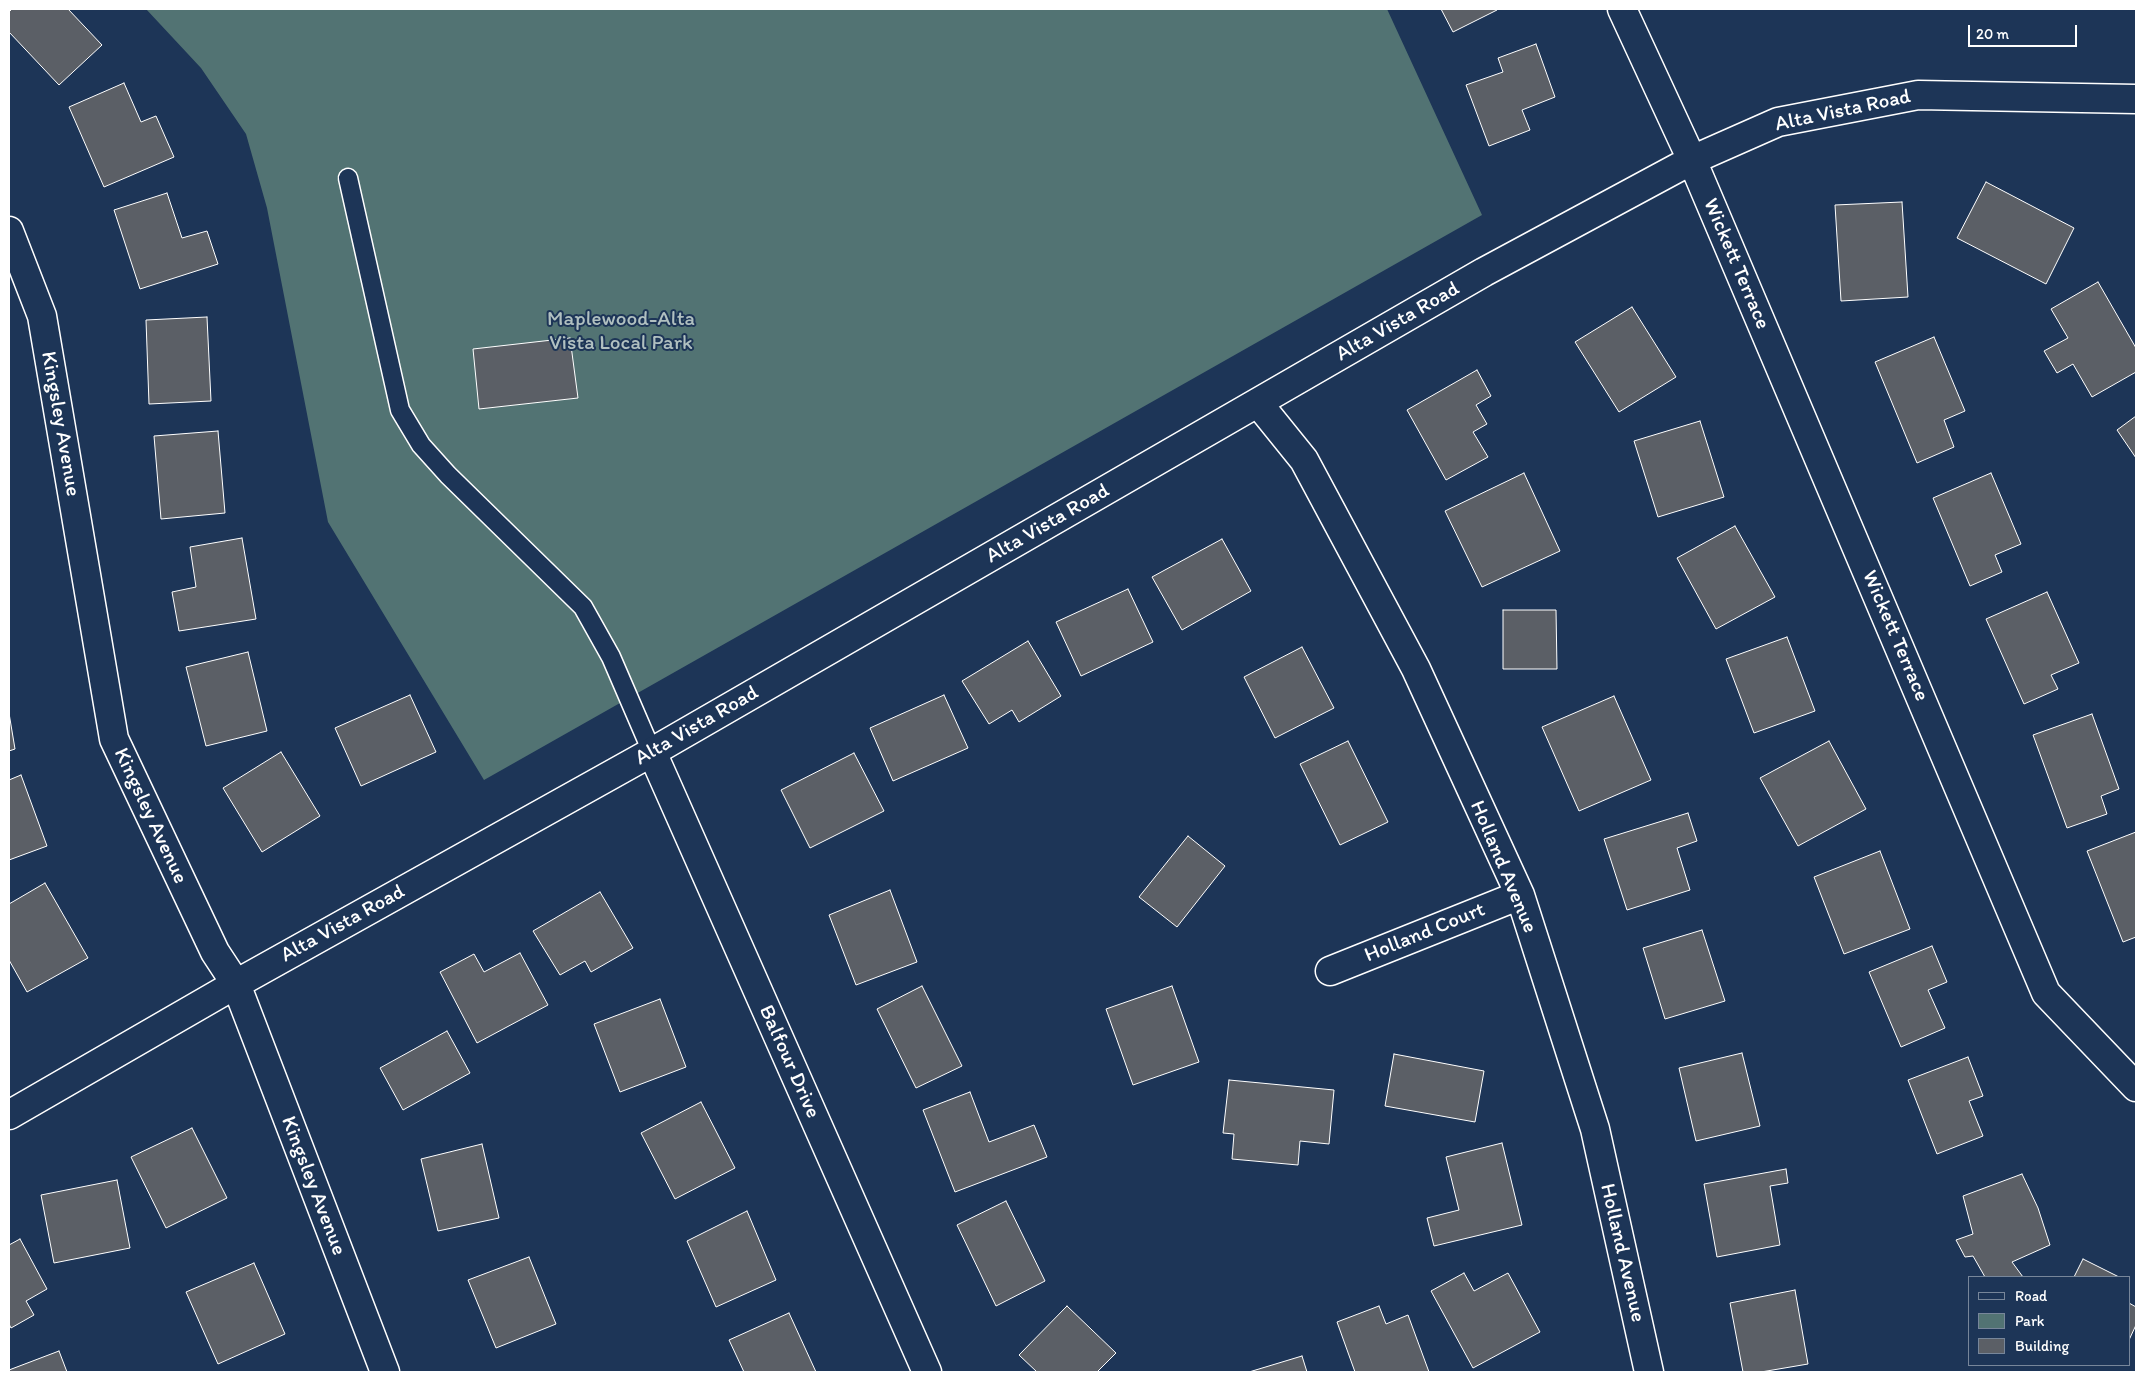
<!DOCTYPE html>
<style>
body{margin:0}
#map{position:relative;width:2145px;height:1381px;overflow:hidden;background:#1d3557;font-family:Itim,sans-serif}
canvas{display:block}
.frame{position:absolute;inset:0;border:10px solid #fff;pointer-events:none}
.legend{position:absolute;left:1968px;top:1276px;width:162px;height:90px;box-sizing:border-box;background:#1d3557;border:1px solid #77869a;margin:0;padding:6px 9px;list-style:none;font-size:15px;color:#fff}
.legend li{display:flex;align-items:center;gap:10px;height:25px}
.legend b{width:25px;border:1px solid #77869a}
.scale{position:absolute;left:1968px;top:25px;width:109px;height:22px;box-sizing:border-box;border:2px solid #fff;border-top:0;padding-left:6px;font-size:15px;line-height:18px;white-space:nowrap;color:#fff;-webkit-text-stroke:4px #1d3557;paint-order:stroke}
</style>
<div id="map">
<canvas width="2145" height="1381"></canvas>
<div class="frame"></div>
<ul class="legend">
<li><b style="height:6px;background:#1d3557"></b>Road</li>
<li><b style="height:14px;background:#527373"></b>Park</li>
<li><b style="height:14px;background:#5b5f66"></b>Building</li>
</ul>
<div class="scale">20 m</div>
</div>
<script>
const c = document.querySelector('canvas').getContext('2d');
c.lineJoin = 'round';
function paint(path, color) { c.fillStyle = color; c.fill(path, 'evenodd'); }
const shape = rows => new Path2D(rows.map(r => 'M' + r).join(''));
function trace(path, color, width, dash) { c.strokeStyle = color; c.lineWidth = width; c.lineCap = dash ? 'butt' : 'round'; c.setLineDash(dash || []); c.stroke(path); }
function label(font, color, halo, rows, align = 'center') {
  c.font = font + ' Itim,sans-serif'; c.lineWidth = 4; c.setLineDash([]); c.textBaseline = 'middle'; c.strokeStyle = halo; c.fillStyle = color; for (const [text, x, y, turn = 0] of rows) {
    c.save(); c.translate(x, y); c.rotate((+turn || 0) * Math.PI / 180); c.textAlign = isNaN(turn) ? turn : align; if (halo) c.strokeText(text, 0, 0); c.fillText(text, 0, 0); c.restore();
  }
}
const green = shape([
 [146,9,1387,9,1482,215,484,780,328,522,267,208,246,134,201,68]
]);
const building = shape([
 [12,9,68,9,102,45,59,85,9,32,9,12,12,9],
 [1441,9,1496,9,1497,10,1453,32,1441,9],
 [1536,44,1555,97,1522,110,1530,130,1489,146,1466,85,1503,72,1498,58,1536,44],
 [124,83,141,122,156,116,174,157,104,187,69,107,124,83],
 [1986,182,2074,228,2046,284,1957,238,1986,182],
 [167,193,182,238,207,231,218,264,140,289,114,210,167,193],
 [1902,202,1908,297,1841,301,1835,205,1902,202],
 [2098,282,2136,348,2136,372,2092,397,2073,364,2057,373,2044,351,2068,338,2051,309,2098,282],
 [1632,307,1676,377,1619,412,1575,342,1632,307],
 [207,317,211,401,149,404,146,320,207,317],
 [1934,337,1965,411,1944,420,1954,447,1917,463,1875,362,1934,337],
 [570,338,578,398,479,409,473,349,570,338],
 [1477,370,1491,396,1476,405,1487,424,1473,432,1488,457,1446,480,1407,410,1477,370],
 [2136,416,2136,458,2117,430,2136,416],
 [1700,421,1724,497,1658,517,1634,441,1700,421],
 [218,431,225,513,161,519,154,436,218,431],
 [1524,473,1560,551,1482,587,1445,511,1524,473],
 [1991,473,2021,544,1995,555,2002,572,1970,586,1933,498,1991,473],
 [1735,526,1775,597,1716,629,1677,558,1735,526],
 [242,538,256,619,179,631,172,592,196,587,190,547,242,538],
 [1222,539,1251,591,1182,630,1152,577,1222,539],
 [1128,589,1153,642,1081,676,1056,622,1128,589],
 [2047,592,2079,663,2051,675,2058,689,2024,704,1986,619,2047,592],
 [1503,610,1556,610,1557,669,1503,669,1503,610],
 [1787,637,1815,711,1754,733,1726,659,1787,637],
 [1028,641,1061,696,1019,722,1012,710,989,724,962,681,1028,641],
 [1302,647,1334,708,1275,738,1244,677,1302,647],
 [248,652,267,731,206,746,186,667,248,652],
 [410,695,436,752,361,786,335,728,410,695],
 [944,695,968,748,893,781,870,728,944,695],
 [1614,696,1651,780,1579,811,1542,727,1614,696],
 [9,713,15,749,9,751,9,713],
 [2092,714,2119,789,2101,796,2107,814,2067,828,2033,735,2092,714],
 [1348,741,1388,822,1340,845,1300,764,1348,741],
 [1829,741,1866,809,1798,846,1760,778,1829,741],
 [281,752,320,816,262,852,223,788,281,752],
 [854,753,884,811,810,848,781,790,854,753],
 [21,775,47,846,9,860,9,780,21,775],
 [1688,813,1697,841,1677,848,1690,890,1627,910,1604,839,1688,813],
 [2136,832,2136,937,2123,942,2087,851,2136,832],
 [1188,836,1225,866,1177,927,1139,897,1188,836],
 [1880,851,1910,929,1844,954,1814,877,1880,851],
 [45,883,88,958,27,992,9,960,9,904,45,883],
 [890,890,917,962,856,985,829,915,890,890],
 [600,892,633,948,591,972,585,961,560,975,533,931,600,892],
 [1702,930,1725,1001,1665,1019,1643,948,1702,930],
 [1932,946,1947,982,1928,990,1945,1028,1901,1047,1869,972,1932,946],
 [520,953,548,1005,477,1043,440,972,474,954,484,972,520,953],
 [922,986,962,1066,916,1088,877,1009,922,986],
 [1172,986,1199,1062,1133,1085,1106,1009,1172,986],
 [660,999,686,1067,620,1092,594,1024,660,999],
 [447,1031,470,1073,403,1110,380,1068,447,1031],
 [1742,1053,1760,1126,1696,1141,1679,1068,1742,1053],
 [1394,1054,1484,1071,1475,1122,1385,1106,1394,1054],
 [1968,1057,1983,1096,1969,1101,1983,1136,1937,1154,1908,1080,1968,1057],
 [1229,1080,1334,1090,1329,1144,1300,1141,1298,1165,1232,1159,1234,1134,1223,1133,1229,1080],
 [970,1092,989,1142,1034,1125,1047,1157,955,1192,923,1110,970,1092],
 [701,1102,735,1168,675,1199,641,1133,701,1102],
 [192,1128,227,1198,166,1228,131,1157,192,1128],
 [1502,1143,1522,1225,1434,1246,1427,1218,1459,1210,1446,1157,1502,1143],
 [482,1144,499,1218,438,1231,421,1159,482,1144],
 [1786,1169,1788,1183,1770,1186,1780,1245,1717,1257,1704,1184,1786,1169],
 [2022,1174,2038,1208,2050,1245,2012,1262,2023,1277,1985,1277,1973,1256,1965,1257,1956,1240,1973,1234,1963,1196,2022,1174],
 [117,1180,130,1248,54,1263,41,1195,117,1180],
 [1006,1201,1045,1281,996,1306,957,1225,1006,1201],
 [747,1211,776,1280,716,1307,687,1241,747,1211],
 [20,1239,47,1289,26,1301,34,1315,11,1328,9,1324,9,1245,20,1239],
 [529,1257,556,1324,496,1348,468,1280,529,1257],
 [2083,1259,2119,1277,2074,1277,2083,1259],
 [254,1263,285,1334,218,1364,186,1292,254,1263],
 [1464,1273,1474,1291,1508,1273,1540,1332,1473,1368,1431,1291,1464,1273],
 [1795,1290,1808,1364,1761,1372,1743,1372,1730,1303,1795,1290],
 [2129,1303,2136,1307,2136,1325,2129,1340,2129,1303],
 [1067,1306,1116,1353,1097,1372,1037,1372,1019,1355,1067,1306],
 [1379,1306,1386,1324,1408,1315,1429,1372,1355,1372,1337,1322,1379,1306],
 [789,1313,816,1372,744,1372,729,1340,789,1313],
 [59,1351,67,1372,9,1372,9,1370,59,1351],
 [1302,1356,1307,1372,1249,1372,1302,1356]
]);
const lane = shape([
 [348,178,400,410,421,445,448,475,583,607,611,657,652,752]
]);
const street = shape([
 [1622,9,1692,160,2046,993,2136,1087],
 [9,231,42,316,114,739,215,952,236,984,385,1372],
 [1258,403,1304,460,1416,669,1520,895,1595,1129,1649,1372],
 [652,752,927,1372],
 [1330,971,1520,895],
 [9,1115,236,984,652,752,1484,272,1692,160,1778,122,1918,95,2136,99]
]);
const streetNames = [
 ["Alta Vista Road",1843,111,-12],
 ["Wickett Terrace",1736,264,67],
 ["Alta Vista Road",1398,322,-30],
 ["Kingsley Avenue",60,424,80],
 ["Alta Vista Road",1048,524,-30],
 ["Wickett Terrace",1895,636,67],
 ["Alta Vista Road",697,726,-30],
 ["Kingsley Avenue",150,816,65],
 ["Holland Avenue",1503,867,67],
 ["Alta Vista Road",343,924,-29],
 ["Holland Court",1425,933,-22],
 ["Balfour Drive",789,1062,66],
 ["Kingsley Avenue",313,1186,69],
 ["Holland Avenue",1622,1253,77]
];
const parkNames = [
 ["Maplewood-Alta",621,320],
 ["Vista Local Park",621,344]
];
paint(green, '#527373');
paint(building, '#5b5f66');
trace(building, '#fff', 1);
trace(lane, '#fff', 21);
trace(street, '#fff', 31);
trace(lane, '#1d3557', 18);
trace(street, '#1d3557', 28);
label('21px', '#fff', '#1d3557', streetNames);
label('21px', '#b1c0c0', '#1d3557', parkNames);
</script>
